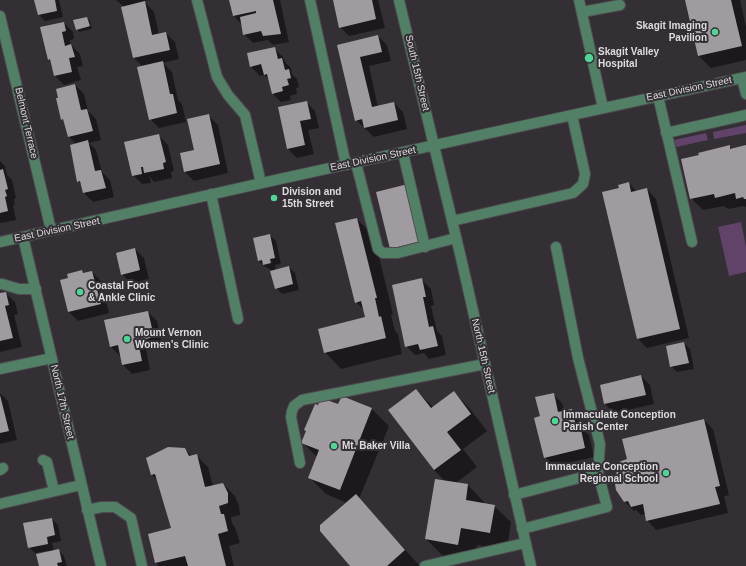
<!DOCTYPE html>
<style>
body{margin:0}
canvas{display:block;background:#342f34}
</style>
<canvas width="746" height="566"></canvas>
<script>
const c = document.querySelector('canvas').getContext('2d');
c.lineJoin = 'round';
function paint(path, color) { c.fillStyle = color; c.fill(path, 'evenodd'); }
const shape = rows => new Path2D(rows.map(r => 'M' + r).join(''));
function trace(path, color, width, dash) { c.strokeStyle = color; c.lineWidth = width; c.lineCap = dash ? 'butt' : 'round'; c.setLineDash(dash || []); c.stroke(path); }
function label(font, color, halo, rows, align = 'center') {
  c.font = font + ' Arial,sans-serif'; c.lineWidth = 4; c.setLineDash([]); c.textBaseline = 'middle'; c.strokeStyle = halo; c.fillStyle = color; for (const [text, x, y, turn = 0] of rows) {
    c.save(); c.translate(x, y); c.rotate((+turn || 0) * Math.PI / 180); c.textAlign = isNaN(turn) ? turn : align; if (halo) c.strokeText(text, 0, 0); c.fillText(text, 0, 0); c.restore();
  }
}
const green = shape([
 [746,125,746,133,714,139,713,132],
 [706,133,708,140,676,147,674,140],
 [741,222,746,247,746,272,729,276,718,227]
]);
const shadow = shape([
 [35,0,59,0,63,17,45,21,39,15],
 [116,0,150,0,144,1,154,12,159,34,166,33,175,42,179,59,163,63,172,72,178,100,182,104,186,122,159,128,150,119,143,67,134,58,124,7],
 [230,0,280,0,289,42,273,45,268,40,253,43,244,34,242,25,234,16],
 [334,0,378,0,385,28,349,36,340,27],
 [686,0,740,0,746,27,746,60,711,68,699,56],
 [87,18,90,21,92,29,79,32,77,29],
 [64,23,73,32,74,39,70,40,71,45,80,54,83,66,77,67,81,80,64,85,55,76,52,62,49,59],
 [378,36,387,45,391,61,369,66,378,107,394,103,403,112,407,129,374,137,356,120,338,46],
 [274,48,283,57,285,62,291,68,292,74,297,79,299,87,296,88,297,94,290,96,291,100,281,102,272,93,269,79,264,75,260,76,251,67],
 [75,85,84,94,88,111,96,119,101,140,89,143,96,150,102,172,110,180,114,197,93,202,84,193,83,186,78,181,76,144,69,137,65,122,62,119],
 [306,102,315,111,319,128,308,130,314,154,297,158,288,149],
 [208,115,218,125,228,173,194,181,185,172,181,154,195,150],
 [159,136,168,145,174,171,171,172,172,178,154,182,149,176,151,183,142,184,133,175],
 [729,146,732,150,746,147,746,207,744,206,728,209,724,206,703,210,691,198],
 [0,161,5,166,7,175,12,180,16,198,14,199,15,205,13,205,16,220,1,223,0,222],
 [629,183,637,192,647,189,656,199,689,338,647,348,638,339,620,188],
 [417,194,430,250,399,258,390,248],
 [357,219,374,236,393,314,391,315,395,331,398,334,402,354,341,369,325,352,366,318,365,311,356,302],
 [270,235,276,241,281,264,275,265,276,270,289,267,295,273,299,290,282,294,276,288,271,270,266,267,265,267,259,261],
 [135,249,144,258,149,279,131,283,122,274],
 [82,271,85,274,92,272,101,281,109,313,78,321,69,312,70,279],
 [422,280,431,289,434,305,431,306,437,331,442,336,446,355,429,359,424,353,415,355,406,346],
 [5,293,15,302,18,314,14,315,22,347,0,352,0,294],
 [148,312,157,321,162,346,146,349,150,370,132,374,123,365,121,355,120,356,111,347],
 [684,343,690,349,694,369,677,372,671,366],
 [641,376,650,385,654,404,614,413,605,404,601,386],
 [416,390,433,407,454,392,470,409,487,431,463,449,477,467,456,483,468,485,484,502,484,504,494,506,511,522,507,550,477,545,474,561,443,556,426,539,446,482,434,470,389,410],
 [0,393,8,401,17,440,0,444],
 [553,394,562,403,565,412,572,410,581,419,583,430,589,435,594,457,554,466,545,457,541,417],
 [342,397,372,409,389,426,359,499,420,566,352,566,347,503,326,494,309,477,317,457,302,442,339,406],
 [704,420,713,429,729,495,724,496,728,513,656,530,647,520,646,514,641,515,636,510,634,511,625,502,622,468,628,460],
 [185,449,192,456,196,455,208,467,213,486,223,484,235,496,239,506,240,515,231,517,232,523,235,527,240,543,229,546,234,566,159,566,156,563,149,535,172,529,158,481,151,474],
 [52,519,58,525,61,541,52,543,54,551,58,550,64,556,67,566,40,566,48,553,47,551,35,553,29,547]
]);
const building = shape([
 [34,0,55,0,57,11,38,15],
 [229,0,273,0,281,34,263,36,261,31,243,35,240,17,256,13,256,11,233,16],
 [333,0,372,0,376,19,339,28],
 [685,0,731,0,742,46,698,56],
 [145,1,152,35,166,32,170,50,133,58,121,7],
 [87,17,90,26,76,30,73,20],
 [64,22,66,31,62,32,65,46,71,44,75,57,69,58,72,72,54,76,50,59,48,60,40,27],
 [378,35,382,52,360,57,372,107,394,102,398,120,364,128,362,119,355,121,337,45],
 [275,47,278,59,282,58,285,70,289,69,291,78,287,79,289,85,282,87,283,91,272,94,267,74,264,75,261,64,250,67,247,53],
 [163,61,170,94,173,94,177,113,149,120,137,67],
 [75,84,81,110,87,109,93,131,68,137,63,119,61,120,56,98,58,98,56,89],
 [307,101,311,119,300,121,305,145,287,149,278,107],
 [209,114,220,164,184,172,180,153,194,150,187,119],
 [159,134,166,162,163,163,164,169,144,173,143,167,141,167,142,174,132,176,124,142],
 [88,140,95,171,101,170,106,188,83,193,80,181,77,182,70,145],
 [730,145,730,149,746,145,746,199,744,199,743,197,736,199,735,193,715,198,714,194,690,199,681,159,699,155,698,153],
 [3,169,8,189,5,190,7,196,5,197,8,211,0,213,0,170],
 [629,182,631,192,647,188,680,329,637,339,602,192,619,188,618,185],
 [408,184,422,241,390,249,376,192],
 [357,218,377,298,375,298,379,317,381,316,386,338,324,353,318,329,365,317,361,301,355,303,335,223],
 [270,234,275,258,270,259,271,263,263,265,262,260,258,261,253,238],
 [135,248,140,270,121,275,116,253],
 [289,266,293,284,275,289,270,271],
 [82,270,83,273,92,271,101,304,68,312,60,280,68,278,67,274],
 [422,278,426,297,423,297,429,327,433,326,438,346,420,350,418,344,405,347,392,285],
 [6,292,9,305,5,306,13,338,0,341,0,293],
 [148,311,154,337,138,341,142,361,122,365,118,345,110,347,104,320],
 [684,342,689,363,670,367,666,346],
 [641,375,646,395,604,404,600,385],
 [416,389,431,408,454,391,471,414,447,432,461,450,434,470,388,410],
 [554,393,558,412,572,409,576,426,580,425,585,448,544,458,534,418,540,416,535,397],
 [0,395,9,431,0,433],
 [342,396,372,408,340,490,308,478,319,450,301,443,306,431,304,430,315,404,318,405,321,398,338,404],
 [704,419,720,486,715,487,720,504,646,521,643,504,631,507,628,501,624,502,616,490,615,484,617,469,621,467,619,462,627,459,622,439],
 [168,447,185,448,189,456,197,454,205,487,223,483,228,493,228,503,219,506,221,514,224,514,228,531,218,534,226,566,188,566,185,556,155,563,148,534,171,528,155,474,151,475,146,458],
 [435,479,468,484,466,500,495,505,490,533,461,528,458,545,425,539],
 [356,494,405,550,387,566,350,566,320,531,320,525],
 [52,518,55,535,47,537,48,544,28,548,23,523],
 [59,549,62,562,57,563,58,566,39,566,36,554]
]);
const minor = shape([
 [197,0,217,77,228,95,245,115,261,183],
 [310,0,346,165],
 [399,0,461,258,531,566],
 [579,0,603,108],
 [582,12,620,5],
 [0,16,51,230],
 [742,78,746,94],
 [658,96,692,242],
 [666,133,746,115],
 [403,153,425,247],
 [356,163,378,249,383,253,398,253,456,238],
 [211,194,238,319],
 [452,221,573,193,583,184,585,174,572,115],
 [23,237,101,566],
 [0,242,280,179,746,77],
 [556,247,578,358,600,444,598,473],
 [0,284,2,284,19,289,36,289],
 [0,369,52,358],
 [43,460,47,462,54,491],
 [300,463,291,417,292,411,294,406,302,400,485,364],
 [0,470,3,468],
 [514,495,598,473,607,507,522,529],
 [0,504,81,485],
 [87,510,102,507,115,507,131,518,142,566],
 [425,566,525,543]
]);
const markers = [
 [715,32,4,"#52d397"],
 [589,58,5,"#52d397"],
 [274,198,4,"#52d397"],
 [80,292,4,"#52d397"],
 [127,339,4,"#52d397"],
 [555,421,4,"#52d397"],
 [334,446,4,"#52d397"],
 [666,473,4,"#52d397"]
];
const poiNames = [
 ["Skagit Imaging",707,26,"right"],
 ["Pavilion",707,38,"right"],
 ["Skagit Valley",598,52],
 ["Hospital",598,64],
 ["Division and",282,192],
 ["15th Street",282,204],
 ["Coastal Foot",88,286],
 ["& Ankle Clinic",88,298],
 ["Mount Vernon",135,333],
 ["Women's Clinic",135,345],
 ["Immaculate Conception",563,415],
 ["Parish Center",563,427],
 ["Mt. Baker Villa",342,446],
 ["Immaculate Conception",658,467,"right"],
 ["Regional School",658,479,"right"]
];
const streetNames = [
 ["South 15th Street",417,73,77],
 ["East Division Street",689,89,-12],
 ["Belmont Terrace",26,123,77],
 ["East Division Street",373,159,-12],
 ["East Division Street",57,230,-12],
 ["North 15th Street",483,356,77],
 ["North 17th Street",62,402,77]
];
paint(green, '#614268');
paint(shadow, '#0007');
paint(building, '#a09ba1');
trace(minor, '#4f4b4f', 12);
trace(minor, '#518067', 10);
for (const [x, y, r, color] of markers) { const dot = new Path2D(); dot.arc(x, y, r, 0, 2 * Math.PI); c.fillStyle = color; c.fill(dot); trace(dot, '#342f34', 1.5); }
label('bold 10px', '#dedcdf', '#342f34', poiNames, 'left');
label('10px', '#dedcdf', '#342f34', streetNames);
</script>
